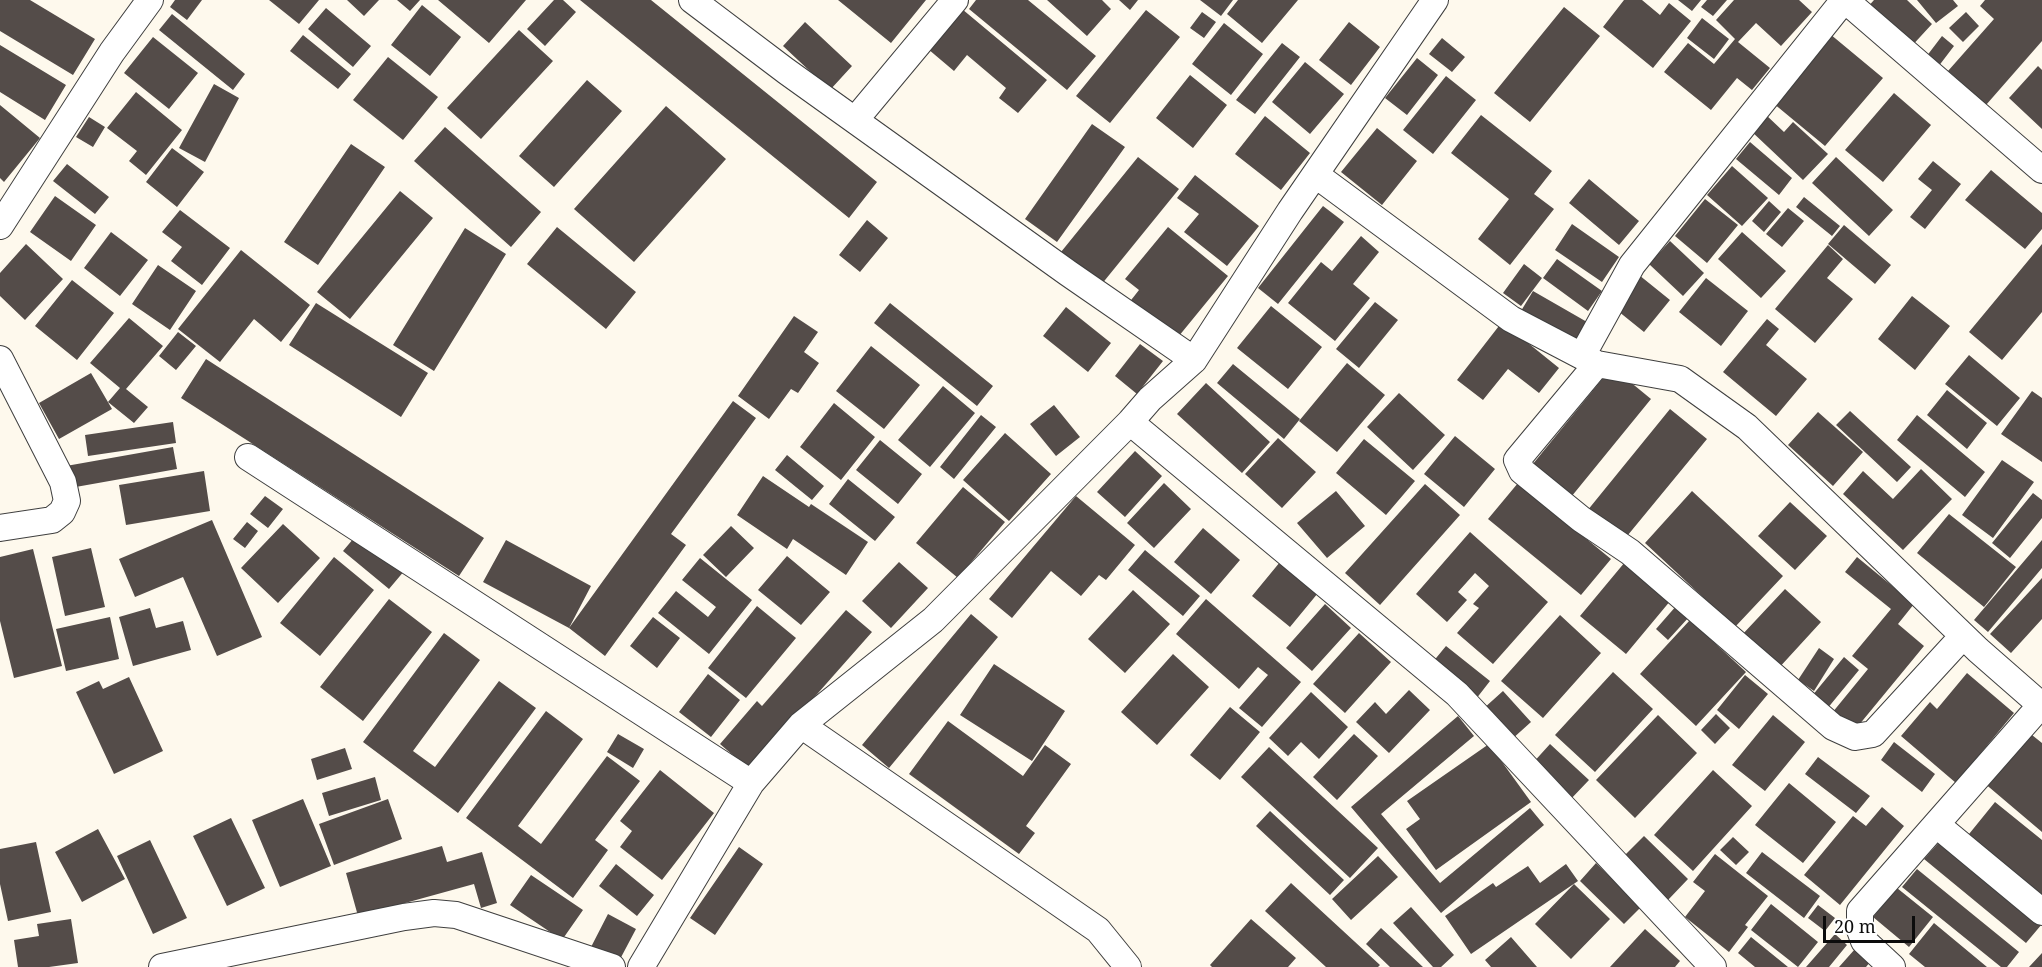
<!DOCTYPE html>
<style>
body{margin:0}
#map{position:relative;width:2042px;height:967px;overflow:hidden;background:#fef9ed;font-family:"Noto Serif",serif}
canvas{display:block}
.scale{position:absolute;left:1823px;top:916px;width:92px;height:27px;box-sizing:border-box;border:3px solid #0c0c0c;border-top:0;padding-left:8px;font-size:18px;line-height:21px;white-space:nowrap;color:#0c0c0c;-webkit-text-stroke:4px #fff;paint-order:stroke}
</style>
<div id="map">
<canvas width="2042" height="967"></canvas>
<div class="scale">20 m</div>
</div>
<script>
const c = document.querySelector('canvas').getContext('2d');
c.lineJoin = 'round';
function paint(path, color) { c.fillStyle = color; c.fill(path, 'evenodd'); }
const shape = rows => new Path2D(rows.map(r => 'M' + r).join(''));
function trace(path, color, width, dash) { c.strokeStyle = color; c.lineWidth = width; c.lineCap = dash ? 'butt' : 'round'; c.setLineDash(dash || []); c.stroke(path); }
const building = shape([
 [0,0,30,0,95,39,73,75,0,31],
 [175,0,202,0,187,20,170,7],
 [269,0,319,0,299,24],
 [347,0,379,0,364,16],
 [397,0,420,0,410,11],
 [438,0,526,0,489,43],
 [554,0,563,0,576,12,545,46,527,29],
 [580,0,651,0,877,182,849,218],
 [838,0,926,0,891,43],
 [976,0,1028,0,1096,56,1067,90,969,9],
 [1047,0,1102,0,1111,9,1087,36],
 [1119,0,1138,0,1130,10],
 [1200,0,1233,0,1221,16],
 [1238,0,1298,0,1262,43,1227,14],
 [1624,0,1642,0,1660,15,1669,3,1691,21,1653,68,1603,27],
 [1678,0,1701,0,1692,11],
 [1707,0,1727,0,1713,16,1701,7],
 [1734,0,1799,0,1812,12,1781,46,1756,23,1738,42,1770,68,1752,90,1737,78,1711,110,1664,72,1688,43,1714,64,1735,39,1716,20],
 [1874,0,1907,0,1932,24,1909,49,1866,9],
 [1917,0,1953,0,1958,6,1936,23],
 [1985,0,2042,0,2042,41,1986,105,1948,71,1994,19,1980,6],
 [422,5,461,37,430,76,391,45],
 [1564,7,1600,36,1530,122,1494,93],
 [326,8,371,46,353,67,308,29],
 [962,9,1047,80,1018,113,999,98,1006,88,967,55,954,71,928,49],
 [1146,10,1180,37,1110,123,1076,96],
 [1202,12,1216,22,1204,38,1190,28],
 [1966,12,1979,26,1963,42,1949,28],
 [172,14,245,74,233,90,159,30],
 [1702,18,1729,39,1714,59,1687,38],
 [805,22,852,66,830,90,783,46],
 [1349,22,1380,47,1351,85,1319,60],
 [1224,23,1263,54,1231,95,1192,64],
 [519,30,553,61,481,139,447,108],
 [1830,34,1883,78,1825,146,1773,103],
 [303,35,351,74,338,89,290,51],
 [1942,36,1954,46,1938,67,1926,57],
 [153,37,198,73,169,109,124,73],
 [1442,38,1465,57,1452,72,1429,54],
 [1282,43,1300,57,1255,114,1236,100],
 [0,45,66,85,45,120,0,92],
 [388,57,438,97,403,140,353,100],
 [1417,58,1438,75,1407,115,1385,98],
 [1305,62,1344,94,1310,134,1272,102],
 [2038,66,2042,70,2042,129,2009,98],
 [1190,75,1227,105,1193,148,1156,118],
 [1446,76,1476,100,1433,154,1403,130],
 [587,80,622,111,554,187,519,156],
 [214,84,239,98,205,162,179,148],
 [136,92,182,130,146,175,129,161,137,151,107,128],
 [1894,93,1931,125,1883,182,1845,150],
 [0,105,40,138,4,182,0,178],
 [666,106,726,159,634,262,574,209],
 [1765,114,1784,132,1793,122,1828,154,1803,180,1750,130],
 [1481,115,1552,171,1534,194,1554,209,1510,265,1478,239,1509,199,1451,153],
 [1265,116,1310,153,1281,190,1235,154],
 [89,117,105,127,93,147,76,137],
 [1092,124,1125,147,1057,242,1025,219],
 [445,127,541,212,511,247,414,161],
 [1377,128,1417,161,1382,205,1341,172],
 [1750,142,1792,178,1779,195,1736,159],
 [351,144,385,167,318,265,284,242],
 [172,148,204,172,177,207,146,182],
 [1138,157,1179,189,1101,285,1061,252],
 [1836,157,1893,210,1869,236,1812,183],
 [1933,161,1961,184,1925,229,1910,217,1932,190,1918,179],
 [67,164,109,197,95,214,53,181],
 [1732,166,1768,198,1742,226,1707,195],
 [1991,170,2042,213,2042,229,2025,249,1965,200],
 [1195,175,1259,226,1227,266,1184,232,1199,214,1177,198],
 [1589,179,1639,221,1619,245,1569,203],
 [400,191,433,218,350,319,317,292],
 [55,196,96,225,71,261,30,232],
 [1804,197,1840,226,1832,236,1796,207],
 [1705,199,1738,225,1707,263,1675,236],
 [1769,201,1781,212,1764,232,1752,221],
 [1323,206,1344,222,1278,304,1258,288],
 [1788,208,1804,221,1782,247,1766,234],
 [180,210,230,248,202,285,171,261,182,247,162,232],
 [867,220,888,238,860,272,839,255],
 [1572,224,1619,257,1602,282,1555,250],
 [1844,225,1891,265,1875,284,1828,244],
 [557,227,636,292,606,329,527,264],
 [1168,227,1228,276,1174,342,1128,304,1139,290,1125,279],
 [465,228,506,254,434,371,393,345],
 [111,232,148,260,120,296,84,268],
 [1742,232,1786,271,1761,298,1718,259],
 [1361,236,1379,252,1353,284,1370,298,1335,341,1288,303,1321,262,1332,271],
 [1670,241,1704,273,1683,296,1649,264],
 [26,244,63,279,25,320,0,296,0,273],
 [2042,244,2042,312,2002,360,1969,332],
 [1828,245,1843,259,1827,278,1853,299,1815,343,1775,309],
 [241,250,310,305,281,342,254,319,220,362,178,329],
 [1557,259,1602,291,1588,311,1543,278],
 [1524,264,1542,278,1521,306,1503,293],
 [158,265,196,291,170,330,132,304],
 [1639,275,1670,300,1644,332,1613,307],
 [1706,278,1748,311,1721,346,1679,312],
 [72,280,114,313,77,360,35,326],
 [1533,291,1587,322,1573,348,1518,316],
 [1912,296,1950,326,1915,370,1878,339],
 [1375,302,1398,320,1359,368,1336,349],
 [316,303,428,373,401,417,289,345],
 [890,303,993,386,977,406,874,323],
 [1271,306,1322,347,1288,389,1237,348],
 [1066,307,1111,343,1088,372,1043,336],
 [794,316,818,332,804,352,819,363,798,393,791,389,769,419,738,396],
 [129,318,163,346,126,389,148,407,134,423,108,402,120,388,90,363],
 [1767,319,1779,329,1766,345,1807,379,1776,416,1723,372],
 [1502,322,1559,368,1539,393,1508,369,1483,400,1457,380],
 [178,332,196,346,176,370,159,356],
 [1140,344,1163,361,1137,394,1115,376],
 [871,346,920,385,884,429,836,391],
 [1969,355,2020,398,1997,426,1945,384],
 [206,359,484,538,459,576,181,398],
 [1347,363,1385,395,1337,452,1299,421],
 [1233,364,1300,419,1284,439,1217,383],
 [1612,367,1651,399,1567,502,1528,470],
 [91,373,112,409,59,439,39,403],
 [1206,383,1270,442,1242,473,1177,414],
 [943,386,975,413,930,467,898,440],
 [1947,390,1987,423,1967,449,1927,415],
 [2032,391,2042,398,2042,462,2001,434],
 [1399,393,1445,435,1413,470,1367,427],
 [733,401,756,418,671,534,686,545,605,656,569,628,483,582,506,540,591,586,569,628],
 [834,403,875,437,841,480,800,447],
 [1054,405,1080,437,1056,456,1030,424],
 [1670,409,1707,439,1623,541,1587,511],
 [1850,411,1911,467,1897,482,1836,425],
 [1818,412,1863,452,1833,486,1788,445],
 [981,415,996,427,954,479,940,467],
 [1917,415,1985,472,1965,497,1897,440],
 [173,422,176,443,88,456,85,435],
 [1005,433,1051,474,1009,521,963,480],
 [1455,436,1495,469,1464,507,1424,474],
 [1278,438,1316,472,1282,508,1245,474],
 [1364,439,1415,481,1386,515,1336,473],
 [880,440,922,474,898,504,856,470],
 [173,447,177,469,70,488,66,466],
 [1135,451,1162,476,1125,517,1097,492],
 [787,455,824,486,812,500,775,470],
 [2002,460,2034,482,1993,538,1962,515],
 [1921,469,1952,499,1903,550,1843,494,1863,471,1893,499],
 [204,471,210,511,126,525,119,485],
 [763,476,809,507,811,504,868,542,846,575,793,539,787,549,737,515],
 [848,479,895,517,875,541,829,504],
 [1164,483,1191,509,1154,548,1127,523],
 [1518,483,1611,559,1581,595,1488,519],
 [1425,484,1460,515,1380,605,1345,573],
 [963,487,1005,522,958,578,916,543],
 [1336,491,1365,526,1327,558,1297,523],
 [1692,491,1783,576,1735,627,1645,543],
 [2033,493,2042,500,2042,518,2010,558,1992,543],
 [265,496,283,509,268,528,250,514],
 [1076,496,1135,545,1106,580,1099,575,1081,596,1051,571,1012,618,989,599],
 [1790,502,1827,536,1795,570,1758,536],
 [1949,514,2016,567,1984,607,1917,553],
 [212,520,262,637,217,656,183,577,135,597,119,559],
 [247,522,258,531,245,548,233,539],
 [283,524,320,558,278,603,241,568],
 [731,526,754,548,726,577,703,555],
 [1203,528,1240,560,1211,594,1174,562],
 [359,532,405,570,389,589,343,551],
 [1470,532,1548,602,1493,664,1457,633,1479,608,1473,604,1489,586,1475,573,1458,592,1467,600,1447,622,1416,594],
 [2042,540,2042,568,1988,632,1974,620],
 [91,548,105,607,65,616,52,557],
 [33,549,62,666,14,678,0,621,0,557],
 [1145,550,1200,596,1183,616,1128,570],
 [787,556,830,592,801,625,758,590],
 [334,557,374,590,320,656,280,623],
 [1857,557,1914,604,1898,624,1924,646,1854,731,1832,713,1868,669,1852,656,1891,609,1845,572],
 [700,558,752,600,709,654,658,613,676,591,708,617,716,607,682,580],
 [899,562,928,588,891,628,862,601],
 [1280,562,1318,593,1290,627,1252,596],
 [1625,562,1671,600,1626,654,1580,616],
 [2042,578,2042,619,2011,653,1990,634],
 [1785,589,1821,622,1777,670,1741,636],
 [1133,590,1170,624,1125,673,1088,639],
 [389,599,432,632,363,721,320,687],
 [1206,599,1301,682,1262,727,1239,708,1268,675,1258,667,1239,689,1176,634],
 [1325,604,1351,628,1312,671,1286,648],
 [1677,605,1689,617,1668,640,1656,629],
 [757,606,796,638,746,698,708,668],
 [150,608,156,628,183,621,191,650,133,666,119,617],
 [846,610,872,632,750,770,720,744,757,701,762,706],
 [971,614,998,637,889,768,862,745],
 [1560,615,1601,653,1543,718,1501,681],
 [110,617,119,659,66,671,56,629],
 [653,617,680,638,657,668,630,646],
 [1690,620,1746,672,1696,726,1640,674],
 [444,633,480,660,413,751,435,767,499,681,536,708,458,813,363,742],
 [1359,633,1391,662,1345,713,1313,684],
 [1446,646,1490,681,1476,699,1432,663],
 [1819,648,1834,659,1814,691,1798,680],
 [1173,654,1209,687,1157,745,1121,712],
 [1844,657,1859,670,1822,715,1807,702],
 [994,664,1065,711,1032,761,960,715],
 [1613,672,1653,709,1595,772,1555,735],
 [1967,673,2014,713,1956,783,1901,736,1930,702,1937,709],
 [708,674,740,700,711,737,679,712],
 [1745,675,1768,694,1739,729,1717,710],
 [129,677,163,751,114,774,76,692,99,681,103,689],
 [1409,690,1430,710,1389,753,1356,722,1375,702,1386,714],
 [1503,691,1531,722,1511,740,1483,709],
 [1311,692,1348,727,1319,759,1301,742,1288,756,1269,738],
 [1230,707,1260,732,1220,780,1190,755],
 [546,711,583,739,518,826,541,844,607,756,640,781,595,840,608,850,573,898,466,818],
 [1716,714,1730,728,1715,744,1701,730],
 [1658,715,1697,753,1635,818,1596,780],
 [1773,715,1805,742,1765,791,1732,765],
 [1458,716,1474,736,1381,814,1440,883,1530,808,1544,825,1441,913,1351,807],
 [948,721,1023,776,1045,745,1071,764,1026,826,1035,833,1019,854,909,774],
 [2027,731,2042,743,2042,832,1983,782],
 [618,734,644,749,633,768,607,752],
 [1354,734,1378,756,1337,800,1313,777],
 [1894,742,1935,774,1922,792,1881,760],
 [1489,744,1531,802,1436,870,1406,829,1420,819,1407,801],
 [1550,744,1589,780,1569,801,1531,765],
 [1269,747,1378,848,1350,878,1241,777],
 [345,748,352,769,317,780,311,759],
 [1818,757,1870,796,1856,813,1805,774],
 [660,770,714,813,662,880,620,847,632,831,620,821],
 [1713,770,1752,806,1693,871,1654,835],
 [375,777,381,800,329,816,322,793],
 [1789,783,1836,822,1803,863,1755,825],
 [303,799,331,866,280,887,252,820],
 [388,799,402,839,334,865,319,824],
 [1995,802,2042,840,2042,902,1965,839],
 [1882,807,1904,826,1840,905,1804,875,1853,816,1866,826],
 [1270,811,1344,880,1330,895,1256,826],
 [231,818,265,888,227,906,193,836],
 [98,829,125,879,82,902,55,852],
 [1644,836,1688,879,1668,900,1624,856],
 [1733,837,1749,852,1736,865,1720,850],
 [1942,839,2042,924,2026,943,1924,859],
 [150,840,187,918,153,934,117,856],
 [36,842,51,912,8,921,0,884,0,849],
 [442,846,447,862,482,852,497,903,481,908,474,884,358,916,346,873],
 [739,847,763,864,715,935,690,918],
 [1762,852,1820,896,1804,918,1746,873],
 [1715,854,1768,896,1745,925,1748,927,1729,952,1685,917,1705,891,1693,882],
 [1378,856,1398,877,1351,920,1332,899],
 [1596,863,1641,907,1624,924,1580,881],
 [616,864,654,895,637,916,599,886],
 [1566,864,1578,881,1471,954,1445,916,1493,883,1496,887,1528,866,1540,883],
 [1917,869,2019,952,2007,967,2001,967,1902,887],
 [531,875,583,910,562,940,510,905],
 [1291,883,1380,965,1378,967,1326,967,1265,911],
 [1574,884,1610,919,1571,959,1535,924],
 [1897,888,1933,917,1909,947,1873,917],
 [1771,904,1818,942,1798,967,1751,930],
 [1818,905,1835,918,1825,931,1808,918],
 [1411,907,1454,955,1441,967,1433,967,1393,923],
 [608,914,636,929,618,963,590,949],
 [71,919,78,963,49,967,18,967,14,940,39,936,37,924],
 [1251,919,1296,958,1288,967,1212,967,1210,965],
 [1934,923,1987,967,1925,967,1909,954],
 [1381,928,1423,967,1390,967,1366,944],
 [1645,929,1680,961,1675,967,1610,967],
 [1835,934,1847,945,1829,967,1806,967],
 [1511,937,1537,967,1491,967,1485,960],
 [1751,937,1788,967,1755,967,1738,953],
 [1855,949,1870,962,1866,967,1839,967],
 [2042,953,2042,967,2029,967]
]);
const street = shape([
 [692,0,786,71,1068,273,1194,360],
 [1845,0,2042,170],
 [855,120,955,0],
 [1316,175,1511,319,1597,364,1680,379,1747,427,1978,650,2042,706],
 [0,226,112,52,150,0],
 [1582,356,1632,265,1844,0],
 [0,359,63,482,67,501,62,512,52,520,0,528],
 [1597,364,1517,460,1522,471,1581,519,1630,552,1833,727,1855,737,1873,734,1963,636],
 [1130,422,1457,694,1713,967],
 [248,457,751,783],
 [801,725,1098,930,1128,967],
 [1937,825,2042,912],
 [162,967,404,917,434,913,456,915,612,967],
 [641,967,751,783,801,725,933,620,1130,422,1150,399,1194,360,1290,211,1435,0],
 [1892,967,1864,941,1860,930,1860,911,2041,705]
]);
paint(building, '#544c49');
trace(street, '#3f3f3f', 28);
trace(street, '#fff', 26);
</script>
